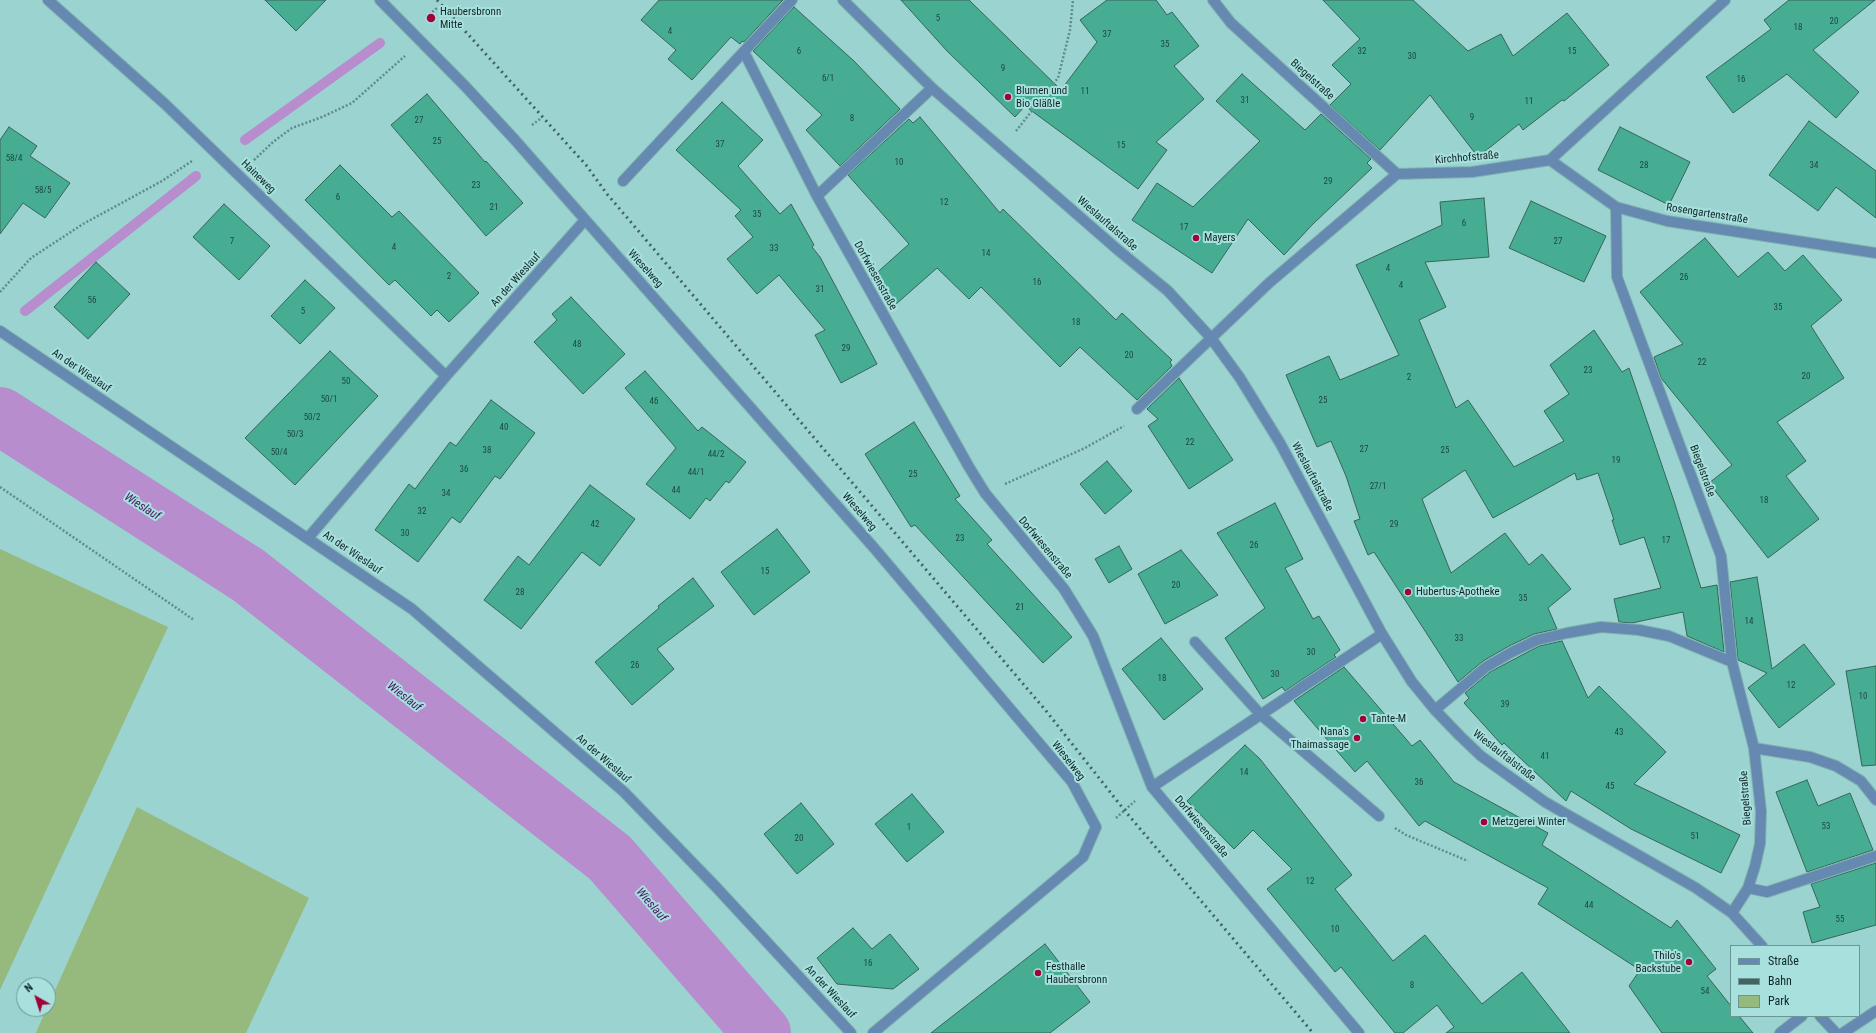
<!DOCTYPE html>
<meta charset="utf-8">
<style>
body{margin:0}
#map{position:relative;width:1876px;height:1033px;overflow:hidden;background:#9bd3d1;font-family:"Roboto Condensed",sans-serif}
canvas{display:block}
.legend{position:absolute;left:1730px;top:945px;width:130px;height:72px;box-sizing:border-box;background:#a8e0de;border:1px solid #6b9694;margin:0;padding:5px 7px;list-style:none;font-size:12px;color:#102726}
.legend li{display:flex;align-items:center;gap:8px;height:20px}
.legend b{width:20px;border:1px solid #6b9694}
.north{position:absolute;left:16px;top:977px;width:40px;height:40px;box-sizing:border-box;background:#a8e0de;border:1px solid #6b9694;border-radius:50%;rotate:321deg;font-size:11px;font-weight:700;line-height:16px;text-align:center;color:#102726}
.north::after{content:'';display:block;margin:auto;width:14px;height:18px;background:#a10137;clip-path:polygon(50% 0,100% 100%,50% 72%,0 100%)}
</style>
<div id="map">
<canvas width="1876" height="1033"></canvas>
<ul class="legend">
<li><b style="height:5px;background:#6689b2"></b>Straße</li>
<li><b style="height:5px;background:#426463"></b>Bahn</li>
<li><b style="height:11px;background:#96ba7e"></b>Park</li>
</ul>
<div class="north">N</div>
</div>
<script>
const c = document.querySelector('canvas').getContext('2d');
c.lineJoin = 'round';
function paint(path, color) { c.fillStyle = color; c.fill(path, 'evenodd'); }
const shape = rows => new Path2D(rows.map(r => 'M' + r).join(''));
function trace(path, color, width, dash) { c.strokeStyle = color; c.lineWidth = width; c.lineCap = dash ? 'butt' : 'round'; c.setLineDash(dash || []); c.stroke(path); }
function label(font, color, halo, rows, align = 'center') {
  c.font = font + ' "Roboto Condensed",sans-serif'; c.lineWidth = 4; c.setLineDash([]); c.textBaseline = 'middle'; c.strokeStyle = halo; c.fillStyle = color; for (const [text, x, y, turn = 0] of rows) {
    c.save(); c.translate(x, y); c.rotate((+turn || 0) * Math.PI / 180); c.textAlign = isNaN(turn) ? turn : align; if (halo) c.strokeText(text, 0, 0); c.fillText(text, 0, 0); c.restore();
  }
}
const green = shape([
 [0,549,168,627,0,990],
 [137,807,309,898,246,1033,36,1033,46,1009,48,1009,48,1006]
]);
const stream = shape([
 [245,140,380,43],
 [25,311,196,176]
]);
const river = shape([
 [0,416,248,575,610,858,762,1033]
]);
const building = shape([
 [265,0,326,0,296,31,265,0],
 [659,0,783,0,744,42,742,41,740,44,731,37,692,80,668,59,676,50,641,20,659,0],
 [901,0,969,0,1061,90,1097,42,1080,20,1107,0,1156,0,1167,15,1172,12,1199,46,1174,66,1204,99,1156,142,1167,150,1138,189,1025,106,1015,117,947,51,901,0],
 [1323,0,1413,0,1468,51,1501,34,1513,56,1567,13,1609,65,1564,101,1562,100,1523,130,1519,124,1478,157,1430,95,1380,150,1330,105,1351,84,1332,65,1360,39,1323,0],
 [1789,0,1875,0,1813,50,1859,92,1836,118,1787,74,1733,113,1706,77,1771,29,1764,20,1789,0],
 [794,7,854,61,900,109,840,166,806,130,822,115,753,51,794,7],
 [1242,74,1305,130,1321,114,1371,159,1367,163,1372,168,1313,224,1284,255,1248,219,1212,273,1132,220,1157,183,1193,207,1260,141,1216,101,1242,74],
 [427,94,485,162,486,161,523,203,486,236,391,125,427,94],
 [722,102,763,140,738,166,780,214,791,204,814,245,812,247,820,257,877,364,841,383,815,335,825,330,779,275,757,294,727,259,753,237,735,216,741,210,676,150,722,102],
 [920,117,1000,213,1003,209,1116,320,1122,313,1172,360,1170,362,1172,366,1137,400,1080,347,1060,367,981,287,969,299,937,268,895,305,871,278,909,244,848,175,909,119,913,123,920,117],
 [1809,121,1876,171,1876,218,1836,187,1818,211,1769,175,1809,121],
 [9,127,37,146,30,156,70,183,45,218,23,203,0,234,0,140,9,127],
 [1620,127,1690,162,1669,205,1598,170,1620,127],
 [340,165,392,217,399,211,479,293,449,322,437,310,431,316,395,280,389,285,305,200,340,165],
 [1484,198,1489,257,1425,262,1446,307,1419,320,1456,408,1468,400,1514,467,1564,441,1544,411,1569,394,1550,365,1594,330,1622,372,1629,368,1674,501,1701,588,1717,585,1724,652,1687,636,1683,612,1632,623,1619,622,1614,599,1661,588,1644,537,1620,545,1612,520,1614,520,1598,473,1577,480,1575,473,1493,518,1465,470,1422,499,1451,573,1505,533,1529,565,1542,554,1571,589,1548,608,1557,629,1534,634,1509,646,1483,661,1458,682,1374,552,1368,555,1354,521,1360,519,1346,476,1331,441,1317,447,1286,375,1329,356,1340,380,1399,355,1356,265,1442,225,1440,202,1484,198],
 [1531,201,1606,236,1584,282,1509,248,1531,201],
 [224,204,270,246,239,280,193,237,224,204],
 [1705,238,1738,277,1768,252,1785,271,1803,255,1842,300,1811,326,1844,378,1777,422,1806,461,1786,476,1819,519,1768,558,1709,483,1732,465,1661,378,1654,357,1683,344,1640,292,1705,238],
 [96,262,130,294,88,339,54,307,96,262],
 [305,280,335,308,300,344,271,316,305,280],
 [571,297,625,354,583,394,534,342,557,320,552,314,571,297],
 [330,351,378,396,295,485,245,438,330,351],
 [645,371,698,431,702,427,746,462,729,483,726,481,710,501,706,498,690,519,646,484,676,448,625,388,645,371],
 [1179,378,1233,460,1189,489,1148,426,1158,419,1147,409,1179,378],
 [491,400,535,433,500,479,495,476,460,523,452,517,418,562,375,530,409,484,415,489,450,442,456,446,491,400],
 [914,422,960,496,955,499,992,540,987,544,1072,637,1043,663,915,525,911,527,865,454,914,422],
 [1107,461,1132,491,1105,514,1080,484,1107,461],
 [590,485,635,519,600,566,582,552,521,629,484,600,518,556,529,565,590,485],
 [1275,503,1303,559,1285,568,1313,619,1319,616,1340,650,1334,655,1336,657,1285,691,1282,687,1263,699,1225,638,1265,608,1217,533,1275,503],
 [777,529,810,572,754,615,721,572,777,529],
 [1119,546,1132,569,1109,583,1095,559,1119,546],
 [1181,550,1218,595,1165,624,1138,574,1181,550],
 [1757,577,1772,669,1804,644,1835,684,1779,728,1748,688,1767,673,1738,660,1730,582,1757,577],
 [693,578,714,606,657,649,674,669,632,705,595,662,659,608,658,606,693,578],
 [1161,638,1203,689,1164,720,1122,669,1161,638],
 [1562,641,1588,698,1599,686,1666,752,1634,784,1740,835,1721,873,1631,829,1571,791,1566,801,1504,743,1502,745,1464,703,1469,698,1465,693,1490,672,1539,646,1562,641],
 [1876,666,1876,765,1862,766,1846,671,1876,666],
 [1344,667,1412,746,1420,740,1454,782,1548,833,1542,845,1671,928,1677,920,1716,969,1707,976,1731,1006,1731,1016,1739,1016,1753,1033,1662,1033,1629,986,1640,970,1538,904,1548,888,1425,821,1419,826,1367,761,1355,772,1294,701,1344,667],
 [1245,745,1260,759,1352,875,1335,889,1393,961,1425,935,1482,1004,1522,972,1570,1033,1446,1033,1454,1027,1437,1005,1403,1033,1395,1033,1341,967,1335,972,1267,889,1292,869,1253,830,1234,849,1187,801,1245,745],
 [1807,780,1818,806,1850,793,1873,850,1807,872,1776,792,1807,780],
 [912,794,944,832,907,862,875,824,912,794],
 [801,803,834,844,797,874,764,834,801,803],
 [1876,863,1876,925,1812,943,1803,912,1820,907,1811,884,1876,863],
 [853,928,872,949,890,934,919,969,893,989,837,984,817,958,853,928],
 [1045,944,1090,1002,1050,1033,931,1033,1045,944]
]);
const path = shape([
 [426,17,437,8],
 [532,125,540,119],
 [1016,131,1058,78,1070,30,1073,0],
 [254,160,273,142,292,128,322,117,352,103,405,56],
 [0,292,31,258,83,224,162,181,192,161],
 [1005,484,1085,448,1124,426],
 [0,487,194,620],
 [1116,818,1135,801],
 [1395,828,1406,835,1468,861]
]);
const minor = shape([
 [48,0,165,104,446,376],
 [380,0,465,86,515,140,875,549,1072,782,1096,827,1083,857,873,1033],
 [843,0,932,88,1118,250,1168,291,1211,338,1240,378,1280,443,1382,634,1412,682,1435,710,1460,736,1481,756,1545,802,1696,888,1732,913,1762,946],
 [1213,0,1231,23,1397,174],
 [744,52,817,196,969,467,985,493,1064,589,1093,636,1152,787,1359,1033],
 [1550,160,1616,207,1667,221,1876,253],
 [623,181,792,0],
 [817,196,932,88],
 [1616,207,1617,277,1721,556,1732,662,1754,748,1810,757,1836,766,1861,781,1876,800],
 [0,331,412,609,624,792,716,887,851,1033],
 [1137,409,1269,283,1397,174,1472,172,1550,160,1725,0],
 [308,538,446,376,585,220],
 [1195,642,1261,715,1379,816],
 [1435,710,1486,667,1512,652,1537,640,1567,633,1601,627,1639,630,1669,636,1732,662],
 [1152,787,1382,634],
 [1748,888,1767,892,1876,856],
 [1732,913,1748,888,1755,866,1760,844,1761,811,1754,748],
 [1820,1016,1836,1033],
 [1780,1033,1802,1016],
 [1843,1033,1876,1011]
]);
const rail = shape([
 [437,0,586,165,607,194,1047,712,1125,811,1313,1033]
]);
const markers = [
 [431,18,5,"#a10137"],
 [1008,97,4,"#a10137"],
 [1196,238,4,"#a10137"],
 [1408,592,4,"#a10137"],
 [1363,719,4,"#a10137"],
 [1357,738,4,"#a10137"],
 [1484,822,4,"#a10137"],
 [1689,962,4,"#a10137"],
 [1038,973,4,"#a10137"]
];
const numberNames = [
 ["5",938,19],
 ["20",1834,22],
 ["18",1798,28],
 ["4",670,32],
 ["37",1107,35],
 ["35",1165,45],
 ["6",799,52],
 ["32",1362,52],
 ["15",1572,52],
 ["30",1412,57],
 ["9",1003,69],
 ["6/1",828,79],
 ["16",1741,80],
 ["11",1085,92],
 ["31",1245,101],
 ["11",1529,102],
 ["9",1472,118],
 ["8",852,119],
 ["27",419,121],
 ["25",437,142],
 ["37",720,145],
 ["15",1121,146],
 ["58/4",14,159],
 ["10",899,163],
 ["28",1644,166],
 ["34",1814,166],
 ["29",1328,182],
 ["23",476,186],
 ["58/5",43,191],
 ["6",338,198],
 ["12",944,203],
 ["21",494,208],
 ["35",757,215],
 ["6",1464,224],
 ["17",1184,228],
 ["7",232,242],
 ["27",1558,242],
 ["4",394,248],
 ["33",774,249],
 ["14",986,254],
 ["4",1388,269],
 ["2",449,277],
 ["26",1684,278],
 ["16",1037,283],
 ["4",1401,286],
 ["31",820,290],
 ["56",92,301],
 ["35",1778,308],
 ["5",303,312],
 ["18",1076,323],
 ["48",577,345],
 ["29",846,349],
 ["20",1129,356],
 ["22",1702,363],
 ["23",1588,371],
 ["20",1806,377],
 ["2",1409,378],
 ["50",346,382],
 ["50/1",329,400],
 ["25",1323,401],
 ["46",654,402],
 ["50/2",312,418],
 ["40",504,428],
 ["50/3",295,435],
 ["22",1190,443],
 ["27",1364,450],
 ["38",487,451],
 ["25",1445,451],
 ["50/4",279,453],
 ["44/2",716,455],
 ["19",1616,461],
 ["36",464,470],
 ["44/1",696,473],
 ["25",913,475],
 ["27/1",1378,487],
 ["44",676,491],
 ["34",446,494],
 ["18",1764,501],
 ["32",422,512],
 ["42",595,525],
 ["29",1394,525],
 ["30",405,534],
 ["23",960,539],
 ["17",1666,541],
 ["26",1254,546],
 ["15",765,572],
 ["20",1176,586],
 ["28",520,593],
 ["35",1523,599],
 ["21",1020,608],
 ["14",1749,622],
 ["33",1459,639],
 ["30",1311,653],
 ["26",635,666],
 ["30",1275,675],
 ["18",1162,679],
 ["12",1791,686],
 ["10",1863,697],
 ["39",1505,705],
 ["43",1619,733],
 ["41",1545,757],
 ["14",1244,773],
 ["36",1419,783],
 ["45",1610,787],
 ["53",1826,827],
 ["1",909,828],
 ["51",1695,837],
 ["20",799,839],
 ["12",1310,882],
 ["44",1589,906],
 ["55",1840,920],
 ["10",1335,930],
 ["16",868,964],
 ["8",1412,986],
 ["54",1705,992]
];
const poiNames = [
 ["Haubersbronn",440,12],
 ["Mitte",440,25],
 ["Blumen und",1016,91],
 ["Bio Gläßle",1016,104],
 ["Mayers",1204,238],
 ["Hubertus-Apotheke",1416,592],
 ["Tante-M",1371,719],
 ["Nana's",1349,732,"right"],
 ["Thaimassage",1349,745,"right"],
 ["Metzgerei Winter",1492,822],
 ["Thilo's",1681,956,"right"],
 ["Backstube",1681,969,"right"],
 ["Festhalle",1046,967],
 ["Haubersbronn",1046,980]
];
const streetNames = [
 ["Biegelstraße",1312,80,42],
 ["Kirchhofstraße",1467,158,-5],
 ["Haineweg",258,177,44],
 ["Rosengartenstraße",1707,214,9],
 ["Wieslauftalstraße",1107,224,41],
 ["Wieselweg",645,269,48],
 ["Dorfwiesenstraße",875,276,61],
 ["An der Wieslauf",516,280,-48],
 ["An der Wieslauf",81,371,34],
 ["Biegelstraße",1702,471,70],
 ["Wieslauftalstraße",1312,477,62],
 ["Wieselweg",859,512,49],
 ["Dorfwiesenstraße",1045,548,50],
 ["An der Wieslauf",352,553,34],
 ["Wieslauftalstraße",1504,756,38],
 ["An der Wieslauf",603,759,41],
 ["Wieselweg",1068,761,52],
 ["Biegelstraße",1746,798,-94],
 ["Dorfwiesenstraße",1201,827,50],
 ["An der Wieslauf",830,992,47]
];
const waterNames = [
 ["Wieslauf",142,507,33],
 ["Wieslauf",404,697,38],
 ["Wieslauf",651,905,49]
];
paint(green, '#96ba7e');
trace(stream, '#b78dce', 10);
trace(river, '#b78dce', 58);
paint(building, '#46ad93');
trace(building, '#366558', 1);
trace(minor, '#7fb1af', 12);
trace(path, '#618b8a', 2.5, [2, 2]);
trace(minor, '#6689b2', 10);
trace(rail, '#426463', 3, [2, 4]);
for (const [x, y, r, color] of markers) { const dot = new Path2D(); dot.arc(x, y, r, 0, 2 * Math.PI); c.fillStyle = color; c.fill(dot); trace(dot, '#a8e0de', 1.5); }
label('9px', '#1e4841', null, numberNames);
label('11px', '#102726', '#a8e0de', poiNames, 'left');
label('11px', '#102726', '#a8e0de', streetNames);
label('italic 12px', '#4c1564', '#a8e0de', waterNames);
</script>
